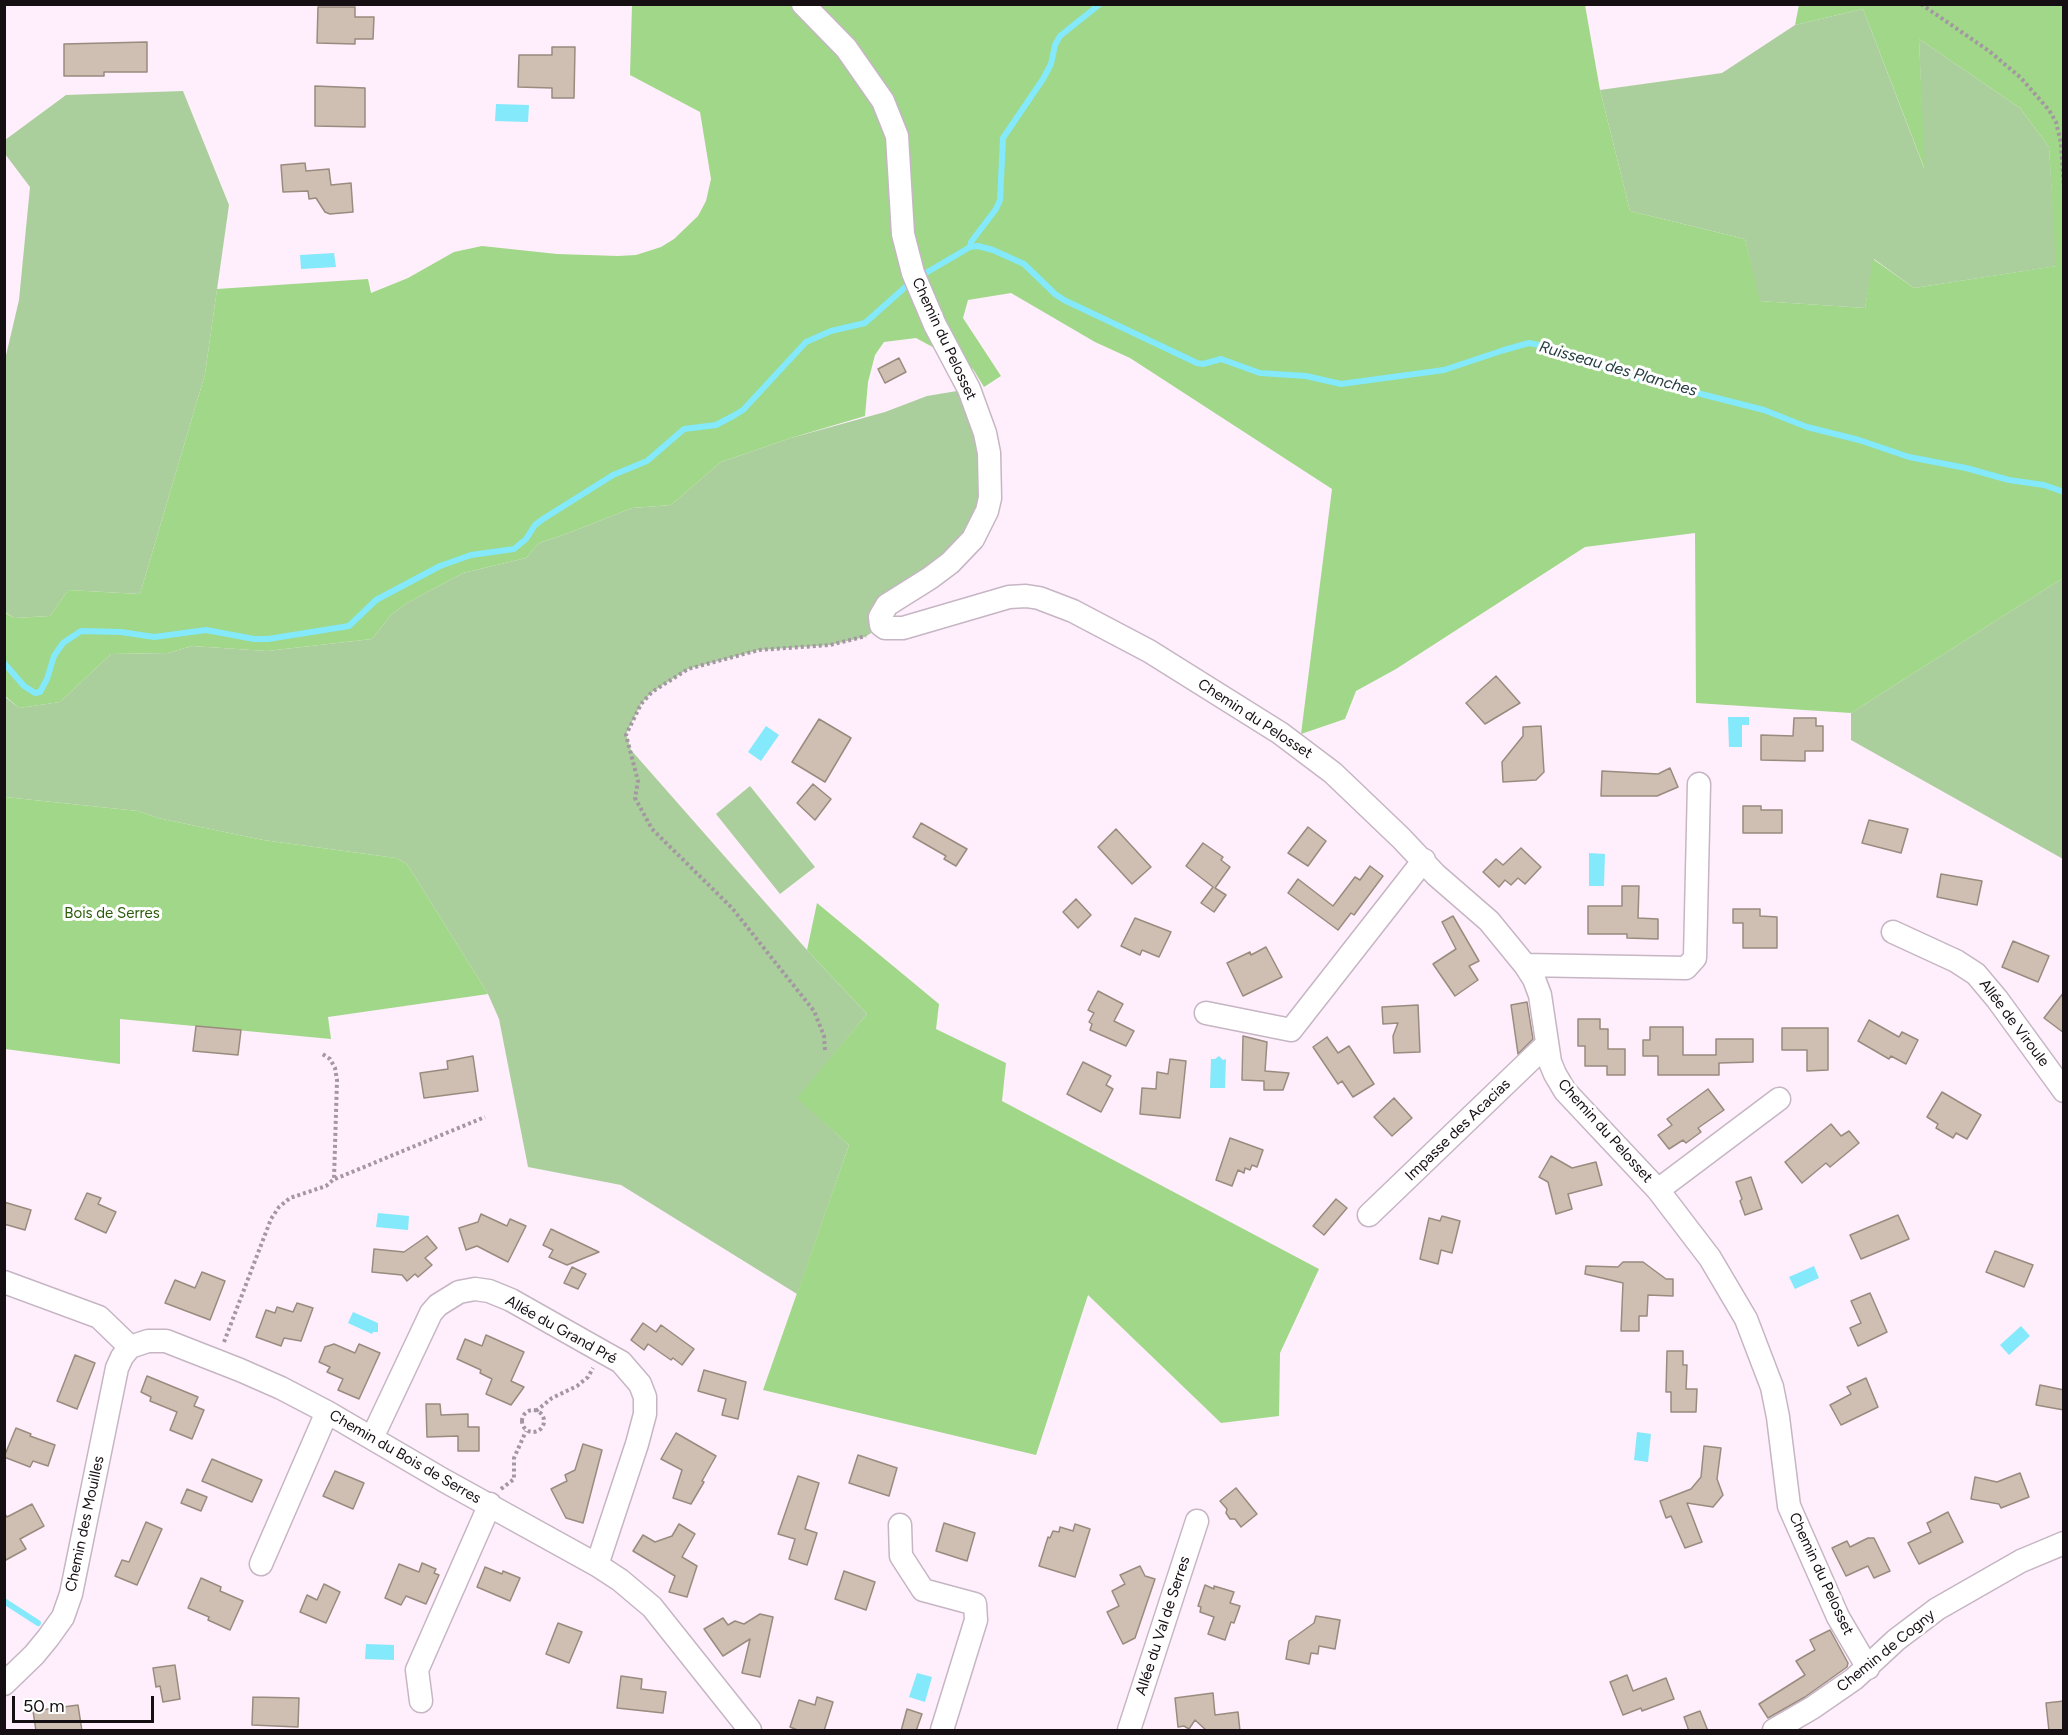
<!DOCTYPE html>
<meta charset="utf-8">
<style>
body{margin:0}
#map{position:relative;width:2068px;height:1735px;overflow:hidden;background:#ffeefc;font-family:Figtree,sans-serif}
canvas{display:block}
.frame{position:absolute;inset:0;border:6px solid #150f14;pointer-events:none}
.scale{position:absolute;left:12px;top:1696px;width:142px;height:27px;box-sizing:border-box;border:3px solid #150f14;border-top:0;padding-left:8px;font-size:18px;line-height:21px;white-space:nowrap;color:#150f14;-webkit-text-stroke:4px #fff;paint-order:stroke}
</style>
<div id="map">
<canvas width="2068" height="1735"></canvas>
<div class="frame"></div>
<div class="scale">50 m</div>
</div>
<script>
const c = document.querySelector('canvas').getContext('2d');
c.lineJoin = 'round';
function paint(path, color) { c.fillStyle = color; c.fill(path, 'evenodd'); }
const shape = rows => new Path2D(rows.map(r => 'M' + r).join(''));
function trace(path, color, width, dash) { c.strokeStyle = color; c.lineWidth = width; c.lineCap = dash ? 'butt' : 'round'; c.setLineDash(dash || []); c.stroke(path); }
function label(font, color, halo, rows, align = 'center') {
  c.font = font + ' Figtree,sans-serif'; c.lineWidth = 6; c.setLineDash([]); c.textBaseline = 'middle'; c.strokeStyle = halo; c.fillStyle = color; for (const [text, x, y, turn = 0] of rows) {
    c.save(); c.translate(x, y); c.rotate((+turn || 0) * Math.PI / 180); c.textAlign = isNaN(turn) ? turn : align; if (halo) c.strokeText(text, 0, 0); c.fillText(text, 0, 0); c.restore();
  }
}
const green = shape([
 [1863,9,1924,168,1919,39,2020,108,2049,147,2057,266,1914,288,1874,259,1865,308,1759,301,1745,239,1630,211,1600,90,1722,73,1795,25],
 [183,91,229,205,205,374,140,594,68,590,50,616,14,618,5,612,4,364,19,300,30,187,5,154,5,140,66,95],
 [969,389,990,498,930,578,882,626,865,637,830,645,759,650,688,669,652,692,641,704,626,734,631,750,807,950,867,1014,798,1098,849,1145,797,1294,621,1185,528,1167,499,1019,488,994,407,864,396,858,263,840,158,818,138,811,5,797,4,696,19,708,60,702,111,654,168,653,192,646,267,651,372,639,391,615,407,603,463,573,526,558,539,543,566,534,632,508,671,505,721,462,791,438,885,412,927,396],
 [2063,578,2063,859,1851,740,1851,713],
 [750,786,815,867,780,894,716,814]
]);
const forest = shape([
 [632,5,1585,5,1600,90,1630,211,1745,239,1760,301,1865,308,1873,259,1914,288,2056,266,2049,147,2020,108,1919,39,1925,170,1863,9,1795,25,1799,5,2063,5,2063,578,1851,713,1696,703,1695,533,1585,547,1396,669,1356,691,1345,719,1301,734,1332,489,1130,358,1095,342,1011,293,968,300,963,318,1001,376,984,387,973,369,916,338,884,342,875,355,868,382,865,416,791,438,721,462,671,505,632,508,566,534,539,543,526,558,463,573,407,603,391,615,372,639,267,651,192,646,168,653,111,654,60,702,19,708,5,696,4,612,14,618,50,616,68,590,140,594,205,374,217,289,368,279,371,293,408,278,454,252,482,246,557,254,618,256,636,255,661,247,674,239,698,216,706,201,711,179,700,112,630,75],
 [5,797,138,811,158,818,263,840,396,858,407,864,488,994,328,1017,331,1039,120,1019,120,1064,5,1049],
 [817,903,939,1004,936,1029,1006,1063,1002,1101,1319,1269,1280,1353,1279,1416,1221,1423,1088,1295,1036,1455,763,1390,849,1145,797,1098,867,1014,807,950]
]);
const water = shape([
 [496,104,529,105,528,122,495,121],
 [334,253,336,267,301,269,300,255],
 [1728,717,1749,717,1749,725,1742,725,1742,747,1729,747],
 [766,726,779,735,761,761,748,752],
 [1589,853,1605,854,1604,886,1589,886],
 [1219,1056,1223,1060,1226,1059,1225,1088,1210,1088,1211,1059,1215,1059],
 [378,1213,409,1216,408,1230,376,1227],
 [1814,1266,1819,1278,1795,1289,1789,1277],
 [353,1312,378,1323,378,1332,373,1332,372,1334,348,1323],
 [2021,1326,2030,1336,2009,1355,2000,1345],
 [1637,1432,1651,1434,1648,1462,1634,1460],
 [366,1644,394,1645,394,1660,365,1659],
 [917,1673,932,1677,925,1702,909,1697]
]);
const stream = shape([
 [970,247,971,242,996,209,1000,200,1003,138,1043,79,1051,64,1055,45,1060,36,1100,4],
 [919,277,970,247,978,246,993,250,1024,264,1055,294,1064,300,1197,363,1203,364,1221,359,1260,373,1306,376,1341,384,1444,370,1504,350,1529,343,1544,346,1638,378,1764,410,1807,427,1859,440,1909,457,1966,468,2009,480,2044,485,2064,492],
 [4,663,24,686,35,693,40,692,47,679,54,656,63,643,81,631,121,632,154,637,206,630,254,639,268,639,349,626,376,600,440,566,471,555,514,549,526,539,535,525,543,519,613,475,647,461,684,429,716,425,733,416,743,410,806,342,831,331,865,323,911,282],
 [4,1601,38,1623]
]);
const building = shape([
 [318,7,355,7,355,17,374,17,373,39,355,39,355,44,317,43,318,7],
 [147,42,147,72,104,72,104,76,64,76,64,44,147,42],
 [552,47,575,47,574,98,552,98,552,88,518,87,519,55,552,55,552,47],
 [315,86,365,88,365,127,315,126,315,86],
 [305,163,306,171,329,169,331,185,351,183,353,212,330,214,325,212,316,198,309,199,308,191,283,192,281,165,305,163],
 [899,358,906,372,885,383,878,369,899,358],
 [1496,676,1520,703,1485,724,1466,703,1496,676],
 [1794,718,1816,718,1816,726,1823,726,1823,751,1805,751,1805,761,1761,760,1761,735,1793,736,1794,718],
 [819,719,851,738,825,782,792,762,819,719],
 [1541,726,1544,772,1536,780,1503,782,1502,762,1523,736,1523,727,1541,726],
 [1670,768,1678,787,1657,796,1601,796,1602,771,1658,774,1670,768],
 [813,784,831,799,815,820,797,803,813,784],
 [1743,806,1761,806,1761,810,1782,810,1782,833,1743,833,1743,806],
 [1869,820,1908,829,1901,853,1862,843,1869,820],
 [921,823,967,849,956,866,944,859,946,856,913,837,921,823],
 [1308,827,1326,841,1308,866,1288,853,1308,827],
 [1116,829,1151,867,1132,884,1098,847,1116,829],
 [1203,843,1223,857,1221,860,1230,867,1215,888,1226,895,1214,912,1201,903,1213,887,1186,866,1203,843],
 [1521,848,1541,867,1525,884,1518,878,1511,885,1505,880,1499,887,1483,872,1496,859,1503,865,1521,848],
 [1370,866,1383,876,1354,915,1351,913,1338,930,1288,893,1298,879,1333,906,1355,877,1360,880,1370,866],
 [1941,874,1982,881,1977,905,1937,897,1941,874],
 [1622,886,1639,886,1638,918,1658,919,1658,939,1627,938,1627,934,1588,934,1588,906,1622,906,1622,886],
 [1076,899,1091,915,1078,928,1063,912,1076,899],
 [1733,909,1760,909,1760,916,1777,917,1777,948,1743,948,1743,923,1733,923,1733,909],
 [1453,916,1479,961,1469,966,1478,980,1455,996,1433,964,1456,949,1442,922,1453,916],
 [1135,918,1171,932,1159,957,1142,950,1140,955,1121,946,1135,918],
 [2013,941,2049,956,2038,982,2002,967,2013,941],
 [1266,947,1282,977,1243,996,1227,963,1250,952,1251,955,1266,947],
 [1098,991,1123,1004,1114,1021,1134,1031,1126,1046,1090,1030,1092,1024,1089,1022,1094,1013,1088,1010,1098,991],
 [2064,992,2064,1033,2044,1018,2064,992],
 [1527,1002,1533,1039,1518,1054,1511,1005,1527,1002],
 [1418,1005,1420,1052,1394,1053,1393,1036,1398,1023,1383,1024,1382,1007,1418,1005],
 [1578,1019,1600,1019,1600,1029,1608,1029,1608,1049,1625,1049,1625,1075,1607,1075,1607,1066,1585,1066,1585,1046,1578,1046,1578,1019],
 [1869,1020,1899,1037,1902,1032,1918,1040,1906,1064,1891,1056,1889,1059,1858,1041,1869,1020],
 [196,1026,241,1030,238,1055,193,1051,196,1026],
 [1650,1027,1683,1027,1683,1055,1716,1055,1716,1039,1753,1039,1753,1062,1719,1063,1719,1075,1658,1075,1658,1056,1643,1056,1643,1040,1650,1040,1650,1027],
 [1782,1028,1828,1028,1828,1070,1807,1071,1807,1050,1782,1050,1782,1028],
 [1243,1036,1267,1042,1265,1071,1289,1073,1283,1090,1264,1090,1264,1081,1242,1080,1243,1036],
 [1327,1037,1338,1053,1349,1046,1374,1084,1353,1097,1342,1081,1338,1084,1313,1047,1327,1037],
 [473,1056,478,1091,424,1098,420,1073,448,1069,447,1061,473,1056],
 [1170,1059,1186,1061,1180,1118,1140,1114,1142,1088,1156,1089,1157,1072,1168,1074,1170,1059],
 [1083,1062,1111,1076,1106,1085,1113,1089,1101,1112,1067,1094,1083,1062],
 [1708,1089,1724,1110,1698,1128,1701,1132,1686,1143,1683,1140,1669,1149,1658,1135,1672,1125,1667,1119,1708,1089],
 [1942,1092,1981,1115,1967,1139,1956,1133,1953,1138,1936,1128,1938,1124,1927,1117,1942,1092],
 [1394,1098,1412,1118,1392,1136,1374,1117,1394,1098],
 [1831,1124,1841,1136,1849,1131,1859,1143,1830,1167,1826,1163,1802,1183,1785,1162,1831,1124],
 [1230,1138,1263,1150,1257,1167,1252,1165,1250,1170,1245,1168,1244,1173,1238,1170,1232,1186,1216,1180,1230,1138],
 [1551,1156,1572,1168,1596,1162,1602,1185,1568,1194,1572,1209,1556,1214,1548,1182,1539,1177,1551,1156],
 [1751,1177,1762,1209,1745,1215,1740,1201,1742,1199,1736,1182,1751,1177],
 [87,1193,101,1198,98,1204,116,1212,106,1233,75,1219,87,1193],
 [1336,1199,1347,1208,1324,1235,1313,1226,1336,1199],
 [4,1202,31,1210,25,1230,4,1224,4,1202],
 [481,1214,507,1226,510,1219,526,1226,508,1262,477,1246,466,1250,459,1228,478,1222,481,1214],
 [1898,1215,1909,1239,1861,1259,1850,1235,1898,1215],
 [1442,1216,1460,1221,1452,1253,1441,1250,1438,1264,1420,1259,1429,1218,1440,1221,1442,1216],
 [551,1229,599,1252,567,1265,549,1257,553,1250,543,1245,551,1229],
 [427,1236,437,1248,425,1258,432,1265,418,1277,415,1274,407,1281,402,1275,372,1272,374,1249,404,1252,427,1236],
 [1995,1251,2033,1265,2024,1287,1986,1272,1995,1251],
 [1623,1262,1643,1262,1666,1279,1673,1279,1673,1296,1648,1295,1647,1316,1639,1316,1639,1331,1621,1331,1623,1283,1585,1274,1586,1266,1618,1267,1623,1262],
 [572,1267,586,1274,578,1289,564,1283,572,1267],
 [202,1272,225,1281,210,1320,165,1303,175,1280,195,1288,202,1272],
 [1870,1293,1887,1332,1858,1346,1850,1328,1861,1323,1851,1301,1870,1293],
 [297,1303,313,1308,301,1341,284,1338,281,1346,256,1337,266,1310,275,1313,277,1307,293,1312,297,1303],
 [643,1323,656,1332,661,1325,694,1349,682,1365,673,1358,671,1360,648,1344,644,1350,631,1340,643,1323],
 [486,1335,524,1352,511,1381,524,1387,511,1405,486,1394,492,1379,480,1373,481,1370,457,1359,465,1339,482,1346,486,1335],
 [334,1344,355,1353,359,1344,380,1353,359,1399,338,1390,343,1379,327,1372,330,1367,319,1362,325,1347,334,1344],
 [1667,1351,1683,1351,1683,1365,1687,1365,1686,1389,1697,1389,1696,1412,1671,1412,1671,1392,1666,1392,1667,1351],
 [75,1355,95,1363,77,1409,57,1401,75,1355],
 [704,1370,746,1382,738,1419,722,1415,726,1399,698,1391,704,1370],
 [147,1376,198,1397,194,1406,204,1410,192,1439,170,1430,177,1412,150,1401,151,1397,141,1392,147,1376],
 [1866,1378,1878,1407,1841,1425,1830,1405,1851,1394,1847,1387,1866,1378],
 [2040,1385,2064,1390,2064,1410,2036,1405,2040,1385],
 [426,1404,440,1404,441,1415,468,1414,468,1427,479,1427,479,1451,458,1451,458,1436,427,1437,426,1404],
 [16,1428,31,1434,30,1436,55,1445,48,1466,33,1461,30,1467,4,1457,16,1428],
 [676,1433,716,1456,702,1481,704,1482,691,1504,673,1498,682,1470,661,1459,676,1433],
 [583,1444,602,1450,583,1523,566,1518,551,1489,567,1481,565,1475,575,1470,583,1444],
 [1704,1446,1721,1448,1717,1479,1723,1495,1713,1507,1687,1503,1702,1542,1685,1548,1671,1516,1666,1518,1660,1501,1691,1489,1701,1477,1704,1446],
 [858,1455,897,1468,889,1496,849,1483,858,1455],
 [212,1459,262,1480,252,1502,202,1481,212,1459],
 [335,1471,364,1483,353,1509,323,1496,335,1471],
 [2020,1473,2029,1497,2001,1508,1999,1504,1971,1499,1975,1477,1997,1482,2020,1473],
 [798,1476,819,1483,805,1529,817,1533,807,1565,789,1559,795,1539,778,1534,798,1476],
 [1236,1488,1257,1514,1241,1527,1235,1519,1230,1519,1226,1513,1227,1509,1220,1501,1236,1488],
 [187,1489,207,1497,201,1511,181,1503,187,1489],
 [32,1504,44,1526,20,1539,26,1549,4,1561,4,1513,7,1517,32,1504],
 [1948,1512,1963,1542,1919,1564,1908,1543,1931,1532,1927,1523,1948,1512],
 [146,1522,162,1529,137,1585,115,1576,122,1560,129,1562,146,1522],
 [944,1523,975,1533,967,1561,936,1551,944,1523],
 [679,1524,695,1534,682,1557,697,1566,687,1597,669,1592,675,1576,633,1551,643,1535,655,1542,672,1536,679,1524],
 [1075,1524,1090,1529,1075,1577,1039,1566,1048,1537,1050,1538,1053,1531,1059,1532,1060,1527,1073,1531,1075,1524],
 [1868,1538,1874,1538,1890,1571,1874,1578,1868,1566,1846,1576,1832,1548,1847,1541,1850,1547,1868,1538],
 [422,1563,436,1569,434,1573,439,1575,426,1604,406,1596,401,1605,385,1598,399,1564,419,1572,422,1563],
 [1140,1566,1145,1576,1155,1579,1135,1638,1123,1644,1107,1612,1119,1606,1112,1591,1125,1584,1120,1575,1140,1566],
 [485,1567,502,1574,503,1571,520,1578,510,1601,477,1587,485,1567],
 [844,1571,875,1582,866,1610,835,1599,844,1571],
 [201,1578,221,1587,220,1591,243,1601,230,1630,208,1620,209,1617,188,1608,201,1578],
 [324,1584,340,1592,326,1623,300,1612,307,1595,317,1600,324,1584],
 [1205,1585,1214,1589,1214,1586,1234,1592,1230,1603,1240,1606,1234,1623,1231,1622,1225,1640,1208,1634,1214,1617,1200,1612,1201,1607,1198,1606,1205,1585],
 [760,1614,773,1617,760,1677,742,1673,750,1639,723,1656,704,1629,723,1618,728,1625,735,1621,744,1624,760,1614],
 [1316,1616,1340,1620,1335,1649,1319,1646,1318,1654,1311,1653,1309,1664,1286,1659,1289,1641,1314,1623,1316,1616],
 [558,1623,582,1632,569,1663,546,1654,558,1623],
 [1830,1630,1848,1663,1847,1667,1805,1697,1768,1718,1759,1704,1805,1675,1796,1661,1815,1650,1810,1640,1830,1630],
 [175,1665,180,1699,163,1702,160,1686,156,1687,153,1668,175,1665],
 [1627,1675,1633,1691,1666,1678,1674,1699,1642,1711,1641,1708,1623,1715,1610,1682,1627,1675],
 [621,1676,642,1679,641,1689,666,1692,663,1713,617,1708,621,1676],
 [1213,1693,1215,1715,1238,1712,1240,1731,1207,1731,1195,1720,1189,1729,1184,1726,1178,1727,1175,1698,1213,1693],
 [253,1697,299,1698,298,1727,252,1725,253,1697],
 [817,1697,833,1702,824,1731,800,1731,790,1727,799,1700,815,1705,817,1697],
 [2064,1701,2064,1731,2049,1731,2046,1703,2064,1701],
 [78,1705,82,1731,36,1731,33,1711,78,1705],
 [907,1709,922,1714,916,1731,901,1731,907,1709],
 [1700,1711,1708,1731,1689,1731,1684,1717,1700,1711]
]);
const path = shape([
 [1921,4,1989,51,2020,77,2049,110,2056,122,2061,143,2064,190],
 [825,1050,824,1036,814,1011,732,908,652,829,635,798,638,781,626,735,641,704,652,692,688,669,759,650,830,645,866,636],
 [335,1179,485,1117],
 [224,1342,271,1219,279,1207,290,1198,326,1186,334,1179,337,1080,335,1068,330,1059,321,1053],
 '522 1421a11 11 0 1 1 22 0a11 11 0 1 1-22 0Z',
 [536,1411,552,1398,577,1386,588,1377,593,1368],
 [501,1489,514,1479,514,1458,526,1431]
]);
const minor = shape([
 [803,4,846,48,883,101,897,136,903,234,913,273,935,325,969,389,985,433,989,453,990,498,987,511,973,539,950,563,930,578,887,605,880,617,881,625,885,628,903,628,1009,597,1026,596,1039,598,1073,611,1149,651,1280,733,1333,773,1401,838,1436,875,1489,921,1525,965,1534,979,1540,995,1550,1062,1555,1074,1565,1091,1658,1190,1710,1258,1746,1319,1772,1387,1778,1417,1789,1506,1838,1617,1868,1668],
 [1893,932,1956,961,1976,974,1997,999,2064,1091],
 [1525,965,1686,968,1695,958,1699,784],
 [1206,1013,1291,1030,1424,860],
 [1658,1190,1779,1099],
 [1369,1215,1547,1044],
 [4,1282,99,1317,130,1347],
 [130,1347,148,1341,166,1341,240,1370,281,1388,327,1412,445,1481,597,1565,620,1580,652,1607,750,1730],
 [372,1438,431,1313,438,1305,459,1292,475,1289,489,1291,511,1300,603,1352,621,1362,640,1384,645,1397,645,1414,637,1444,597,1565],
 [900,1525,901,1556,923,1590,975,1604,976,1620,942,1730],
 [261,1564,327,1412],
 [4,1684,34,1655,48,1638,63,1617,71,1594,117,1368,122,1357,130,1347],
 [421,1701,417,1670,490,1504],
 [1129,1730,1197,1521],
 [1774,1730,1812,1708,1854,1679,1896,1640,1937,1609,2021,1561,2064,1543]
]);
const streetNames = [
 ["Chemin du Pelosset",944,339,65],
 ["Chemin du Pelosset",1255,719,33],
 ["Allée de Viroule",2014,1023,53],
 ["Impasse des Acacias",1458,1130,-44],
 ["Chemin du Pelosset",1605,1131,48],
 ["Allée du Grand Pré",561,1330,29],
 ["Chemin du Bois de Serres",405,1457,30],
 ["Chemin des Mouilles",85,1524,-78],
 ["Chemin du Pelosset",1821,1574,65],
 ["Allée du Val de Serres",1163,1626,-72],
 ["Chemin de Cogny",1886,1651,-39]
];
const parkNames = [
 ["Bois de Serres",112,914]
];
const waterNames = [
 ["Ruisseau des Planches",1618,369,16]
];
paint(green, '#abce9d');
paint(forest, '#a0d788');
paint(water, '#84e9fa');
trace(stream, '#84e9fa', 6);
paint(building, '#cfbfb2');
trace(building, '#9a8b7f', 1.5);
trace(minor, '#c6b6c4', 25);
trace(path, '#a397a1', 4, [3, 3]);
trace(minor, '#fff', 22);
label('15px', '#150f14', '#fff', streetNames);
label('15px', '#2a5b08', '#fff', parkNames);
label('italic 16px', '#253c40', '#fff', waterNames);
</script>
